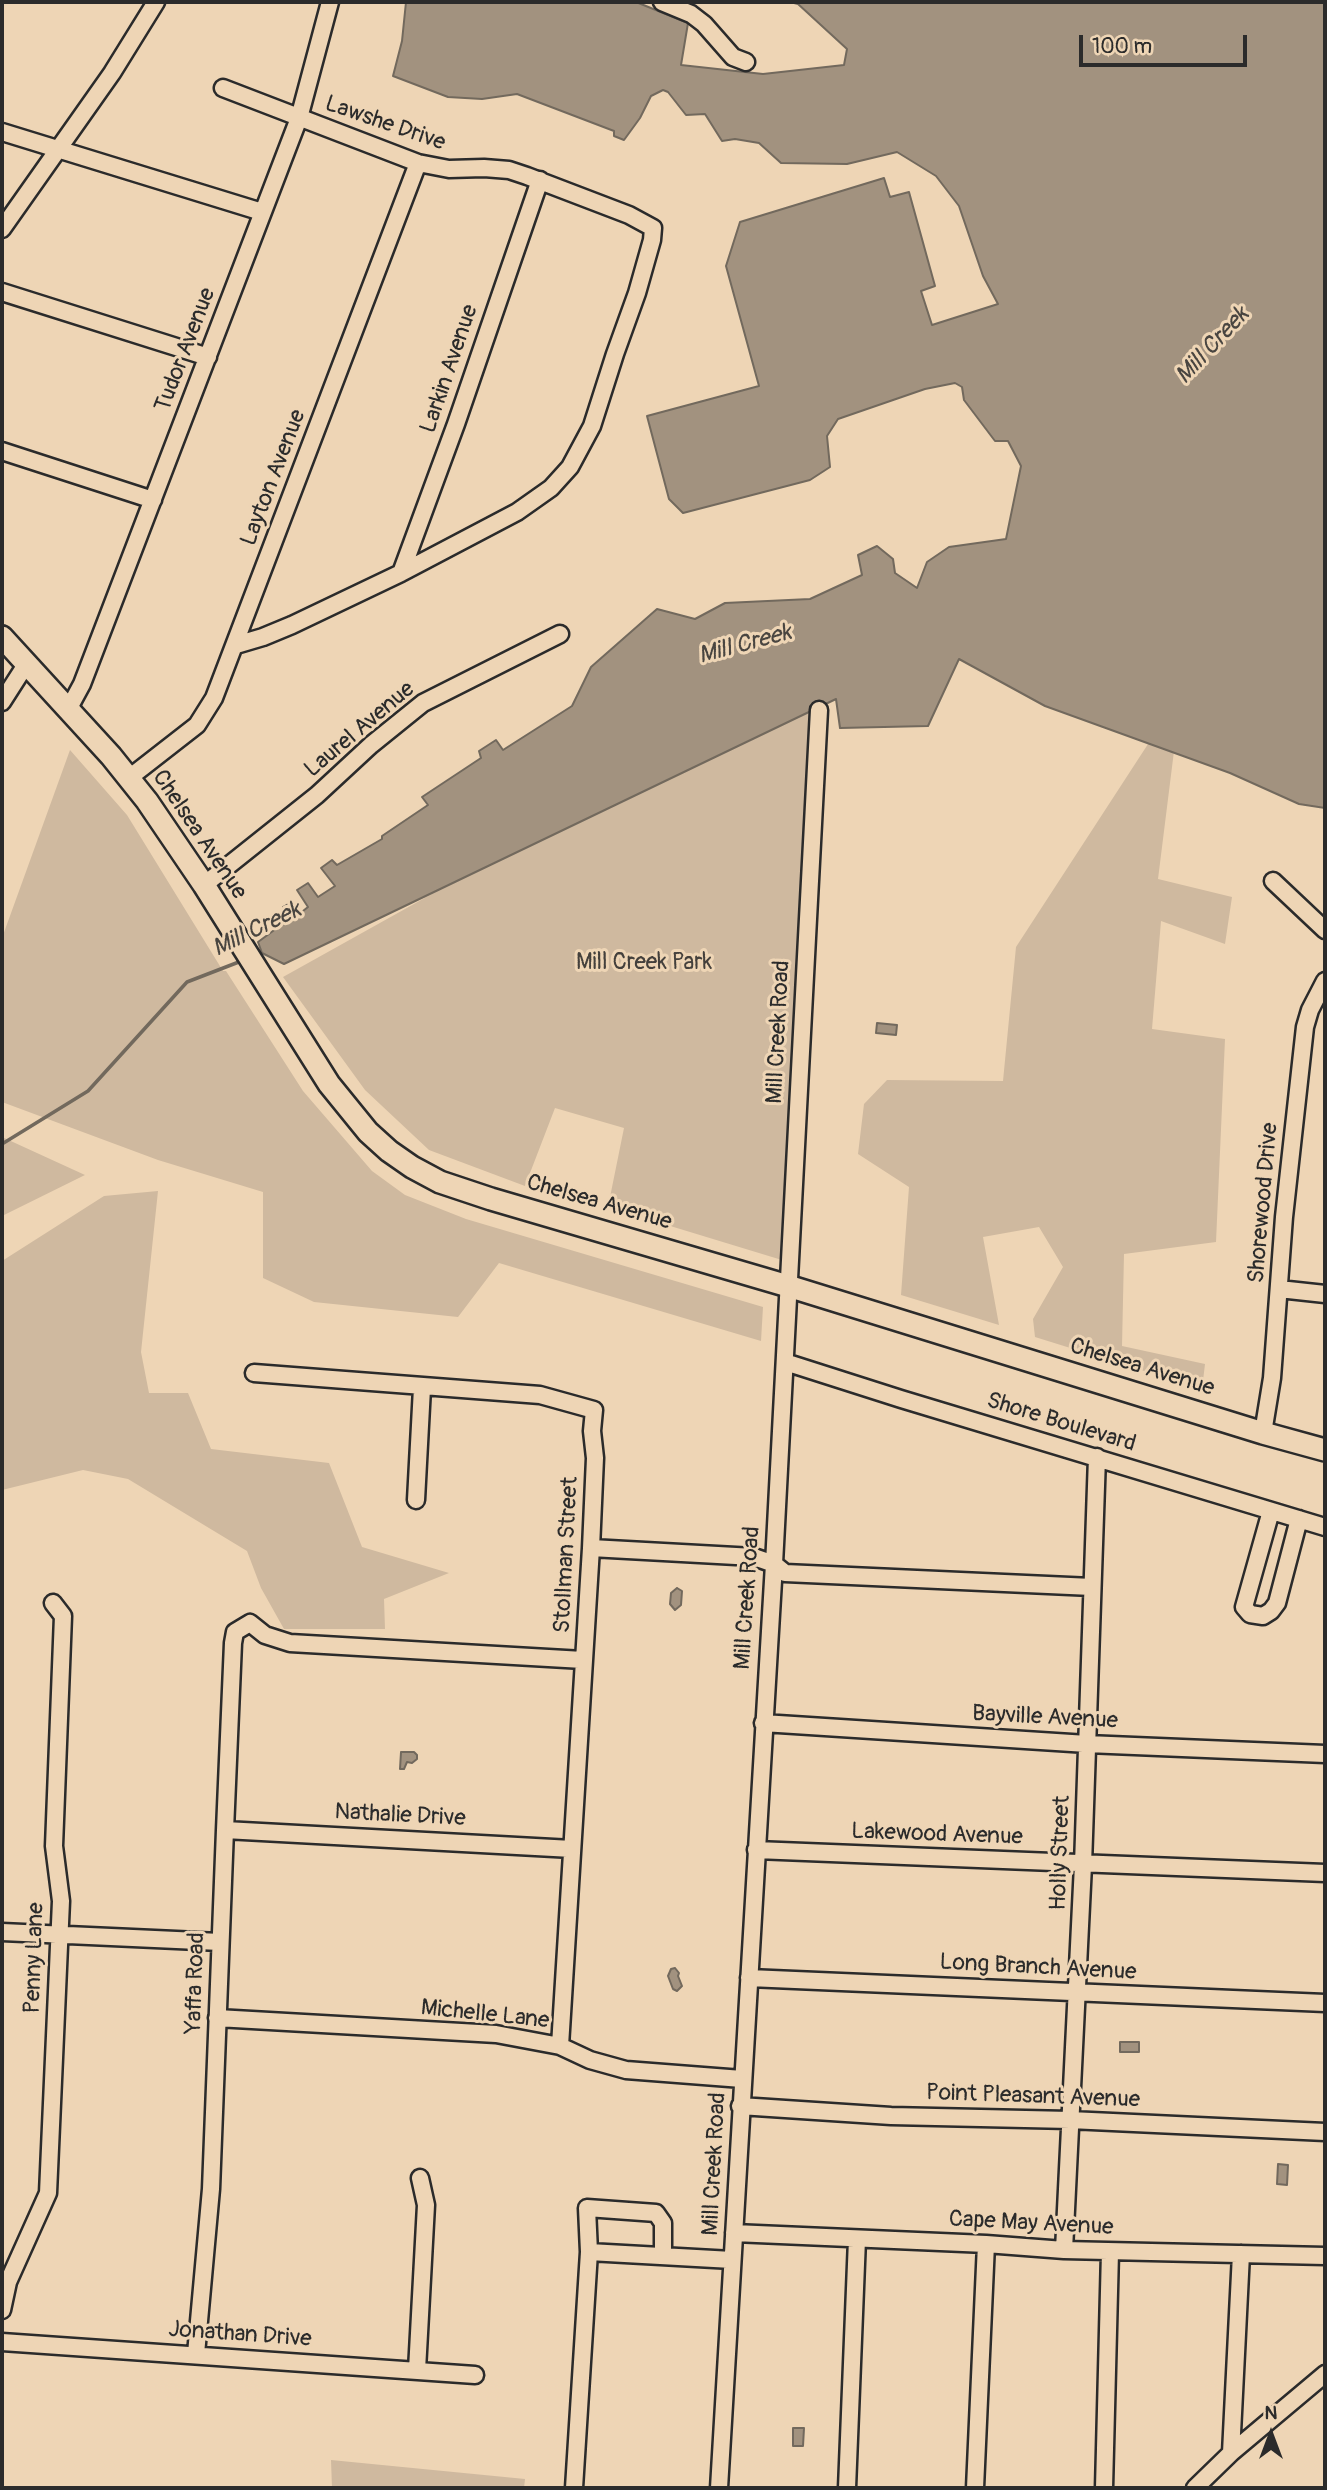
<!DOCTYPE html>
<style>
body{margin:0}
#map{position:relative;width:1327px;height:2490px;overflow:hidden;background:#eed5b5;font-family:Pangolin,sans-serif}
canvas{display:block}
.frame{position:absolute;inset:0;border:4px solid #2b2b2b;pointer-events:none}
.north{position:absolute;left:1236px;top:2399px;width:70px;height:70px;-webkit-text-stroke:5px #eed5b5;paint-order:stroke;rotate:0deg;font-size:19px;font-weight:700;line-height:28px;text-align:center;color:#2b2b2b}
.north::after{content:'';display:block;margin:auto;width:24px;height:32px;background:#2b2b2b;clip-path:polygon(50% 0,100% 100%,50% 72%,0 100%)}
.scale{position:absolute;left:1079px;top:35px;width:168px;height:32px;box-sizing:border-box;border:4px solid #2b2b2b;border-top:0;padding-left:9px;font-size:21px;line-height:24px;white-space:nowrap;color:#2b2b2b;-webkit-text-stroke:5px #eed5b5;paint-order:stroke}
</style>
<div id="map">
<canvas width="1327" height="2490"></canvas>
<div class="frame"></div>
<div class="north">N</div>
<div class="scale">100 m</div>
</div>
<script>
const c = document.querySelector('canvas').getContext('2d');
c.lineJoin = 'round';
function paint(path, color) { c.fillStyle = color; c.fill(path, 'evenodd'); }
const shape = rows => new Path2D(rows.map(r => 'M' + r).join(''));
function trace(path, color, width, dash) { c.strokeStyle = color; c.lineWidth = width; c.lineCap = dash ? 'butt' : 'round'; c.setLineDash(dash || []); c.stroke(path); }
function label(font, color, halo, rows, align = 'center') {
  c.font = font + ' Pangolin,sans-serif'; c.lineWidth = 6; c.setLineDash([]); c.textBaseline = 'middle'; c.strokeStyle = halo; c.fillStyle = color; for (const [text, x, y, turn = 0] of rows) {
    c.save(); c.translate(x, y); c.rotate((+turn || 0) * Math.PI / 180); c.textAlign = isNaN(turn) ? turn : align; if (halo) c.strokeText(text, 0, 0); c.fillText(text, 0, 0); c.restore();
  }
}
const green = shape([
 [822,700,795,1264,608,1207,624,1128,555,1108,525,1186,429,1150,365,1090,283,977,692,749],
 [1150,741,1174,751,1158,879,1232,897,1225,944,1161,921,1152,1029,1225,1039,1216,1242,1124,1254,1122,1346,1205,1364,1202,1389,1035,1337,1033,1319,1063,1267,1039,1227,983,1237,999,1325,901,1295,909,1187,858,1154,864,1104,887,1080,1003,1081,1016,947],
 [70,750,127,815,223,971,226,971,303,1091,372,1171,405,1195,466,1219,763,1307,761,1341,499,1263,458,1317,314,1302,263,1278,263,1192,158,1160,2,1102,2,938],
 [2,1137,85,1175,2,1216],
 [158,1191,141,1352,149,1393,188,1393,211,1449,329,1463,362,1547,449,1573,384,1599,385,1629,284,1629,261,1588,247,1551,128,1479,83,1470,2,1490,2,1261,104,1196],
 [331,2460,525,2479,524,2488,332,2488]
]);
const water = shape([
 [406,2,636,2,688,23,681,65,763,74,844,65,847,49,798,4,790,2,1325,2,1325,808,1299,804,1230,773,1045,706,959,659,928,726,840,728,836,699,284,964,262,953,258,942,277,928,270,918,276,914,284,924,291,920,283,907,290,903,298,915,308,907,297,890,308,883,318,897,335,886,321,868,332,860,337,865,382,839,382,836,428,805,422,797,481,758,479,751,496,740,503,750,572,706,591,667,657,609,695,619,725,603,810,599,862,575,858,555,877,546,893,559,895,573,917,588,927,562,949,547,1006,539,1021,466,1008,441,995,441,964,400,962,387,955,383,925,389,838,419,827,436,830,467,810,480,683,513,669,499,647,416,759,386,726,266,740,222,884,178,890,197,909,192,935,286,921,291,932,325,998,304,983,276,959,206,936,176,897,152,847,164,781,163,759,143,735,139,722,141,705,114,686,115,668,92,663,90,651,96,640,118,624,140,614,136,614,131,517,94,482,99,448,97,393,76,402,41,406,2],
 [877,1023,897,1025,896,1035,876,1033,877,1023],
 [677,1588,682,1591,681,1605,675,1610,670,1604,671,1593,677,1588],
 [401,1752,414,1752,417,1755,417,1759,412,1763,407,1762,404,1769,400,1769,401,1752],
 [675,1968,679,1973,678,1976,682,1986,677,1991,673,1989,668,1976,671,1969,675,1968],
 [1120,2042,1139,2042,1139,2052,1120,2052,1120,2042],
 [1278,2164,1288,2165,1287,2185,1277,2184,1278,2164],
 [793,2428,804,2428,803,2446,793,2446,793,2428]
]);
const stream = shape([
 [2,1144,88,1091,187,982,244,960]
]);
const minor = shape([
 [662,2,691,14,704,24,733,57,746,62],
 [223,88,418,163,449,169,484,168,509,170,527,176,629,215,653,228,652,240,637,293,615,354,592,426,570,467,551,488,517,512,401,573,292,625,263,637,236,645],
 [2,132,262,212],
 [2,229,112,73,156,2],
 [2,292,208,357],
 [2,451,153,500],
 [401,573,456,424,540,180],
 [2,702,27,663],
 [69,708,82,684,299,118,330,2],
 [129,778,197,725,214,698,418,163],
 [1273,881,1325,930],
 [204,885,317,795,371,745,423,703,560,634],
 [1279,1289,1325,1294],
 [785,1362,901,1399,1325,1527],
 [254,1373,540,1395,594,1410,592,1431,595,1458,591,1548,560,2046],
 [1263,1433,1272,1378,1284,1217,1305,1027,1310,1010,1325,981],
 [416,1500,422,1388],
 [1271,1511,1244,1607,1250,1614,1263,1616,1271,1611,1277,1603,1299,1519],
 [591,1548,754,1557,774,1564,785,1573,1092,1587],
 [763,1723,1087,1744,1325,1754],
 [225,1830,572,1849],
 [756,1850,1325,1873],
 [2,1932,220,1942],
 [749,1978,1325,2003],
 [217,2018,496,2034,560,2046,590,2060,626,2070,742,2079],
 [740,2106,891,2116,1070,2120,1325,2132],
 [734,2233,986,2244,1064,2250,1325,2256],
 [1064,2250,1083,1865,1097,1457],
 [589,2252,732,2260],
 [2,2310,8,2282,48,2193,61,1901,54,1846,63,1616,53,1603],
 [2,2342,475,2375],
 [196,2354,211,2189,225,1830,233,1643,235,1632,250,1623,265,1635,290,1643,583,1660],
 [417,2370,426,2205,420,2178],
 [1231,2453,1241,2254],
 [574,2488,589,2252,587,2208,656,2213,663,2223,663,2256],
 [719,2488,774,1564,819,710],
 [847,2488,857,2239],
 [975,2488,986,2244],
 [1104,2488,1110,2252],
 [1195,2488,1231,2453,1325,2374]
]);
const major = shape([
 [2,637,111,756,147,801,204,885,329,1084,368,1132,389,1151,412,1167,440,1182,491,1199,788,1286,1263,1433,1325,1450]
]);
const streetNames = [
 ["Lawshe Drive",385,124,19],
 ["Tudor Avenue",186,350,-69],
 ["Larkin Avenue",450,369,-71],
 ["Layton Avenue",274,478,-69],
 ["Laurel Avenue",360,730,-40],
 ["Chelsea Avenue",199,835,56],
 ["Mill Creek Road",779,1032,-87],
 ["Chelsea Avenue",599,1203,16],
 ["Shorewood Drive",1264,1203,-85],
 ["Chelsea Avenue",1142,1368,17],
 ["Shore Boulevard",1061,1423,17],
 ["Stollman Street",567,1555,-87],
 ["Mill Creek Road",748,1598,-86],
 ["Bayville Avenue",1045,1718,3],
 ["Nathalie Drive",400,1816,3],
 ["Lakewood Avenue",937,1835,2],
 ["Holly Street",1061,1853,-88],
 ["Penny Lane",35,1958,-88],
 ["Long Branch Avenue",1038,1968,3],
 ["Yaffa Road",196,1983,-88],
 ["Michelle Lane",485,2015,6],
 ["Point Pleasant Avenue",1033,2097,2],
 ["Mill Creek Road",715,2164,-87],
 ["Cape May Avenue",1031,2224,3],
 ["Jonathan Drive",240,2335,4]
];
const parkNames = [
 ["Mill Creek Park",644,963]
];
const waterNames = [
 ["Mill Creek",1213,346,-47],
 ["Mill Creek",745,645,-15],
 ["Mill Creek",257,930,-26]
];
paint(green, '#cfb99f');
paint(water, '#a2927f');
trace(water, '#72695d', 2);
trace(stream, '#72695d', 3.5);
trace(minor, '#2b2b2b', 21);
trace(major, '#2b2b2b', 26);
trace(minor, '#eed5b5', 16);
trace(major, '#eed5b5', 21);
label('23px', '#2b2b2b', '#eed5b5', streetNames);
label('23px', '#44403c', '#eed5b5', parkNames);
label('italic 24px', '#494540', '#eed5b5', waterNames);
</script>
